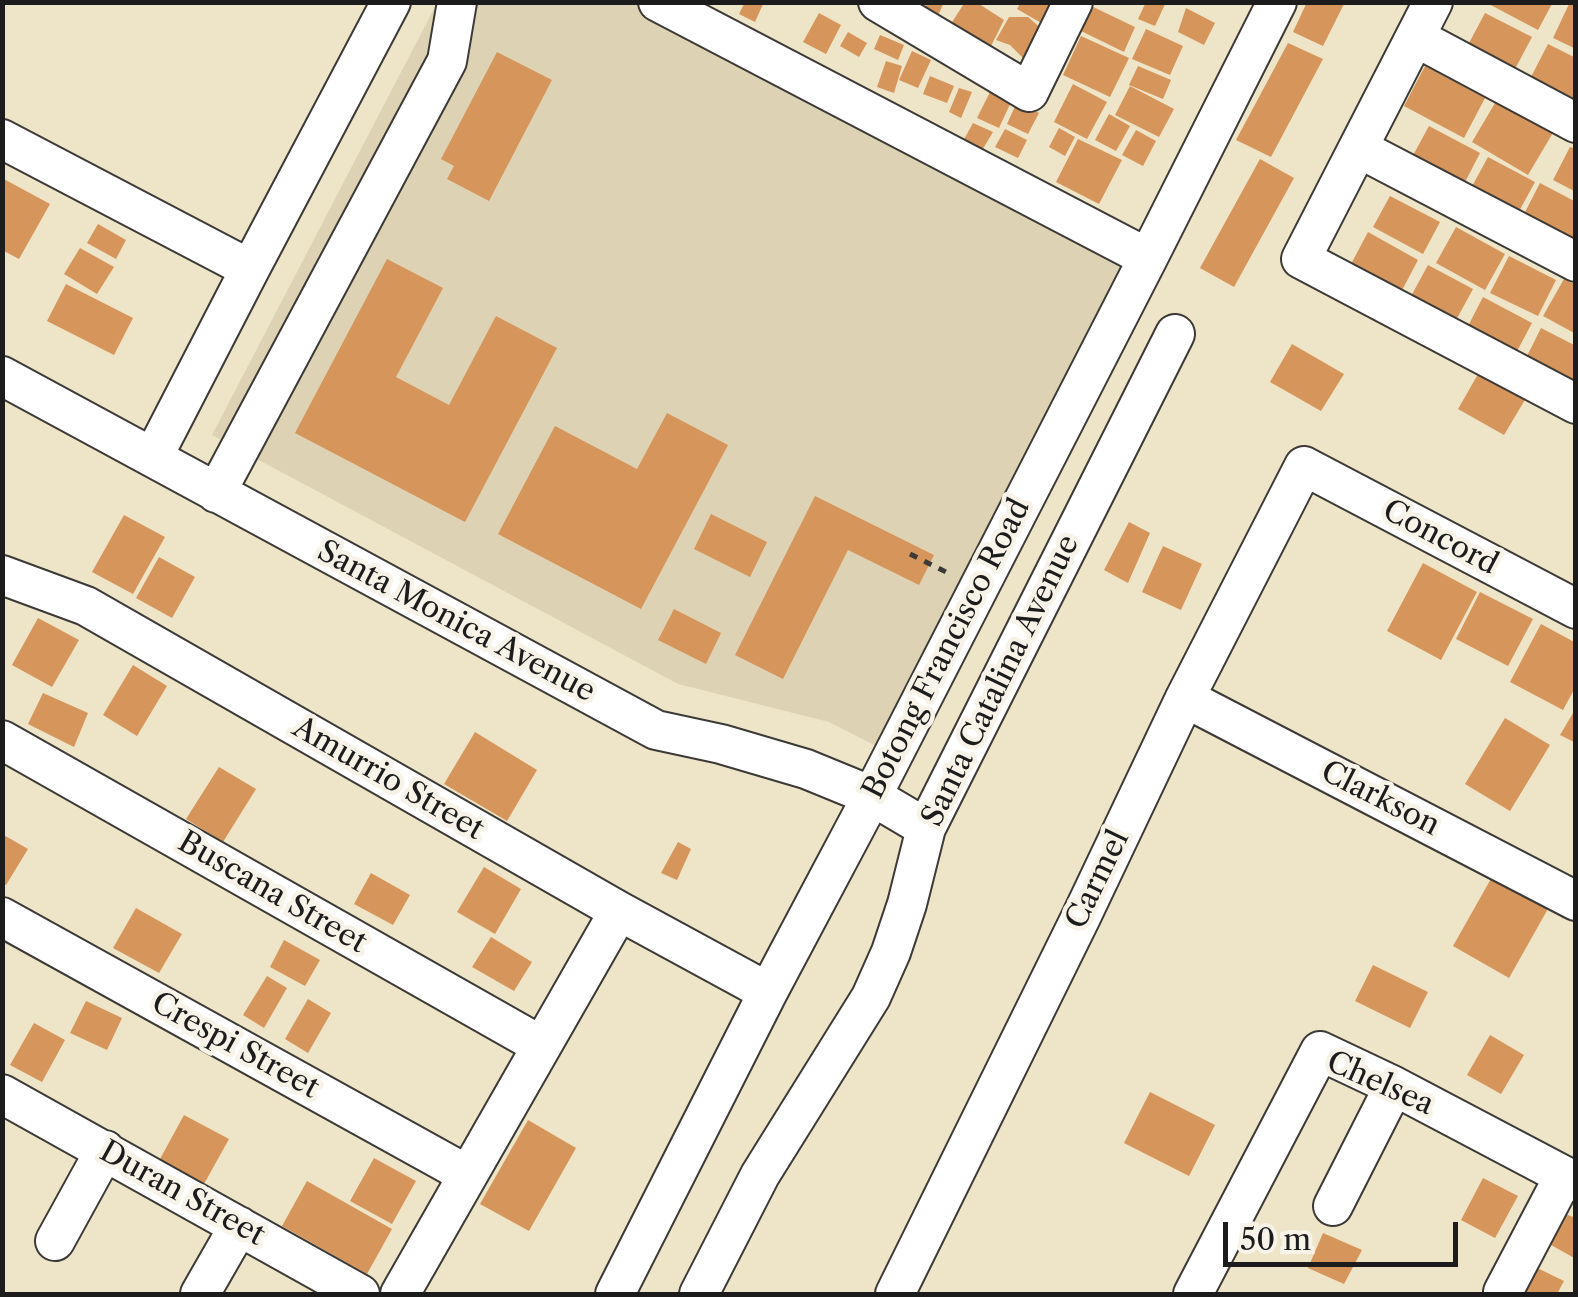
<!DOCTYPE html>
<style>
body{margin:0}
#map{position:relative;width:1578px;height:1297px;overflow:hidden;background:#eee4c7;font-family:"Libre Caslon Text",serif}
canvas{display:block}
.frame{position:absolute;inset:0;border:5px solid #1c1c1c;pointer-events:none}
.scale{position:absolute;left:1223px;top:1222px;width:235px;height:45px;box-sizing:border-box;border:5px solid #1c1c1c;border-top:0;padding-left:12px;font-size:30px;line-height:35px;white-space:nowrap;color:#1c1c1c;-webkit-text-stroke:8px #f7f3e8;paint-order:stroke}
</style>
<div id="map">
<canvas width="1578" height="1297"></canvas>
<div class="frame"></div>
<div class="scale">50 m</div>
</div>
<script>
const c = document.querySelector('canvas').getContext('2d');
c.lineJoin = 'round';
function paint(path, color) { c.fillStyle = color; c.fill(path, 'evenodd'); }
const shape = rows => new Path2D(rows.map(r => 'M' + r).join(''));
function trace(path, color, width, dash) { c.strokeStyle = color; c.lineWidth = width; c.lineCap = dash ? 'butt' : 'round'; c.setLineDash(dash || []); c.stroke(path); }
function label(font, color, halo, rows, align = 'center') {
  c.font = font + ' "Libre Caslon Text",serif'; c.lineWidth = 9; c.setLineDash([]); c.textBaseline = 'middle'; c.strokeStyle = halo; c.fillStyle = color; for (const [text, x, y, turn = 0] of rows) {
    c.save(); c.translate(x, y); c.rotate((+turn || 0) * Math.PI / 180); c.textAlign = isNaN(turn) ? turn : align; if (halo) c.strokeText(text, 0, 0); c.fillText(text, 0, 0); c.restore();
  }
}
const built = shape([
 [437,3,696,3,1139,233,876,746,829,722,678,684,212,435]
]);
const building = shape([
 [745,2,764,2,755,22,739,14],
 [927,2,944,2,938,16,925,8],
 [965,2,976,2,1004,20,987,54,947,30],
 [1021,2,1056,2,1043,24,1017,9],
 [1146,2,1166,2,1155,26,1138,19],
 [1307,2,1345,2,1323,46,1293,32],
 [1485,2,1553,2,1538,30],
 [1569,4,1576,6,1576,49,1553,38],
 [1089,5,1135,27,1124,52,1077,29],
 [1186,8,1215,23,1204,45,1178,32],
 [819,13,841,25,826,54,803,42],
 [1485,13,1532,37,1515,69,1468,45],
 [1009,17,1028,17,1043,30,1024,59,1010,45,996,40],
 [1146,29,1183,46,1170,75,1132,59],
 [848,32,867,43,859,57,840,46],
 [880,35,904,45,898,60,874,49],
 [1081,36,1129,58,1110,97,1063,75],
 [1288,43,1323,59,1271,157,1236,140],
 [1548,44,1576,58,1576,94,1573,98,1531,77],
 [912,51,931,60,918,88,899,80],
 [497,52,552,80,489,201,447,179,454,166,441,159],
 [886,61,902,66,894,93,877,87],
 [1138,66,1171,80,1163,99,1129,85],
 [1425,66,1485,98,1464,138,1404,106],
 [930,76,954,86,947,103,923,94],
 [1073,84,1107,102,1087,139,1054,122],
 [1130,86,1174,109,1159,137,1115,115],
 [959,88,972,92,961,118,949,112],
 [990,92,1011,102,999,128,977,118],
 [1498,98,1554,131,1528,175,1472,142],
 [1017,102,1039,113,1028,134,1007,124],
 [1109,114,1130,126,1116,151,1095,140],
 [973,123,993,132,981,152,962,143],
 [1429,126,1480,153,1463,186,1411,159],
 [1059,128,1075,137,1065,156,1049,147],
 [1005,129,1027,140,1018,158,995,147],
 [1136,130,1156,141,1143,166,1122,155],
 [1078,139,1122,160,1099,204,1056,182],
 [1570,147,1576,149,1576,192,1553,180],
 [1488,157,1535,182,1517,215,1470,190],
 [1260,159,1294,178,1234,287,1200,268],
 [2,178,50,204,19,259,2,250],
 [1540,183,1576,202,1576,243,1523,216],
 [1390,196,1440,222,1423,254,1373,227],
 [98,224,126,240,116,259,87,243],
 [1456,227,1505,254,1485,290,1436,263],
 [1368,232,1418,260,1400,294,1350,266],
 [80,248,114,267,97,294,64,274],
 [1509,256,1556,280,1538,316,1490,293],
 [387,259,443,288,396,377,449,405,496,316,557,348,465,522,295,433],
 [1428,265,1473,289,1455,322,1410,298],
 [1564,279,1576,285,1576,334,1543,316],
 [66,284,133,318,114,355,47,321],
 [1483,297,1532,323,1516,353,1467,328],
 [1541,328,1576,346,1576,382,1526,358],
 [1292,344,1344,374,1321,411,1270,382],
 [1485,362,1532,388,1504,435,1458,409],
 [667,413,728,445,641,609,498,534,555,426,637,469],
 [815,496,934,555,919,585,848,550,783,679,735,655],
 [711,514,767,542,750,577,694,549],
 [124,515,165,537,133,594,92,572],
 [1129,522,1150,533,1128,583,1104,570],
 [1163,546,1202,564,1181,610,1142,592],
 [159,557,195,577,172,618,136,598],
 [1423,563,1477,592,1441,660,1387,631],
 [1480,592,1533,619,1508,666,1456,639],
 [674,609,721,633,706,664,658,640],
 [38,618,79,640,52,687,12,665],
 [1541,624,1576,643,1576,686,1563,710,1510,682],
 [133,665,167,686,137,736,103,715],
 [43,693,88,713,74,747,28,724],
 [1576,708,1576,743,1560,735],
 [1505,718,1550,745,1510,811,1465,784],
 [475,732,537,770,507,821,444,784],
 [219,767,256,789,223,842,186,819],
 [2,834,28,849,6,885,2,883],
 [678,842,691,849,677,880,661,873],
 [484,867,521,889,495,934,457,912],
 [371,873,410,895,393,925,354,904],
 [1492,877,1549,907,1509,978,1453,946],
 [136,908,182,934,159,973,113,948],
 [491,937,532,962,514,991,472,967],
 [284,940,320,960,305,986,270,967],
 [1373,965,1428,992,1410,1028,1355,1001],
 [267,976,287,988,264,1028,243,1015],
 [308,999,331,1013,308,1053,285,1039],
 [86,1001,122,1018,107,1050,70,1033],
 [34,1023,65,1040,42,1082,10,1065],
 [1490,1035,1524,1055,1501,1094,1467,1075],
 [1150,1092,1215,1125,1189,1176,1124,1143],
 [184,1115,229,1139,204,1184,160,1159],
 [528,1120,576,1148,529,1231,480,1204],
 [374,1158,416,1181,392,1224,350,1201],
 [1483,1178,1518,1196,1495,1238,1461,1220],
 [307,1181,392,1229,367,1274,282,1226],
 [1560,1212,1576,1218,1576,1259,1544,1241],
 [1323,1233,1362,1250,1344,1284,1308,1268],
 [1531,1265,1564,1281,1557,1294,1517,1294]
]);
const path = shape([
 [910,554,950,574]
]);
const minor = shape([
 [658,2,1148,258],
 [878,2,1029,92,1073,2],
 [1433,2,1301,259,1576,404],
 [1415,37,1576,123],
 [2,139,250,269],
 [1358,148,1576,262],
 [2,376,656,730,721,744,806,769,872,796,926,828],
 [153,457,250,269,391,2],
 [216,493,447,61,457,2],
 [2,575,86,606,619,911,768,992],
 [1185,698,1576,901],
 [2,740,542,1046],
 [2,917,468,1175],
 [2,1094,360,1294],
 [1333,1206,1394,1086],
 [55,1241,105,1150],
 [1503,1292,1564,1176],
 [200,1294,239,1226],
 [400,1294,619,911],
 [615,1294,768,992,872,796,1148,258,1277,2],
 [699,1294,760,1175,871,997,891,952,907,904,926,828,1175,334],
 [895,1294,1081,917,1185,698,1304,466,1576,609],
 [1193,1294,1320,1051,1394,1086,1576,1182]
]);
const streetNames = [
 ["Concord",1440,538,28],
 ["Santa Monica Avenue",456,622,28],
 ["Botong Francisco Road",947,649,-63],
 ["Santa Catalina Avenue",1001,681,-64],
 ["Amurrio Street",388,779,30],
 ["Clarkson",1380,799,27],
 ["Carmel",1098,880,-64],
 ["Buscana Street",272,893,30],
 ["Crespi Street",235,1046,29],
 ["Chelsea",1380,1084,24],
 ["Duran Street",182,1194,29]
];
paint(built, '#ddd3b4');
paint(building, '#d6955a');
trace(minor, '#3c3a36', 42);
trace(path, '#3c3a36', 5, [8, 8]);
trace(minor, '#fff', 38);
label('30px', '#1c1c1c', '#f7f3e8', streetNames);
</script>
